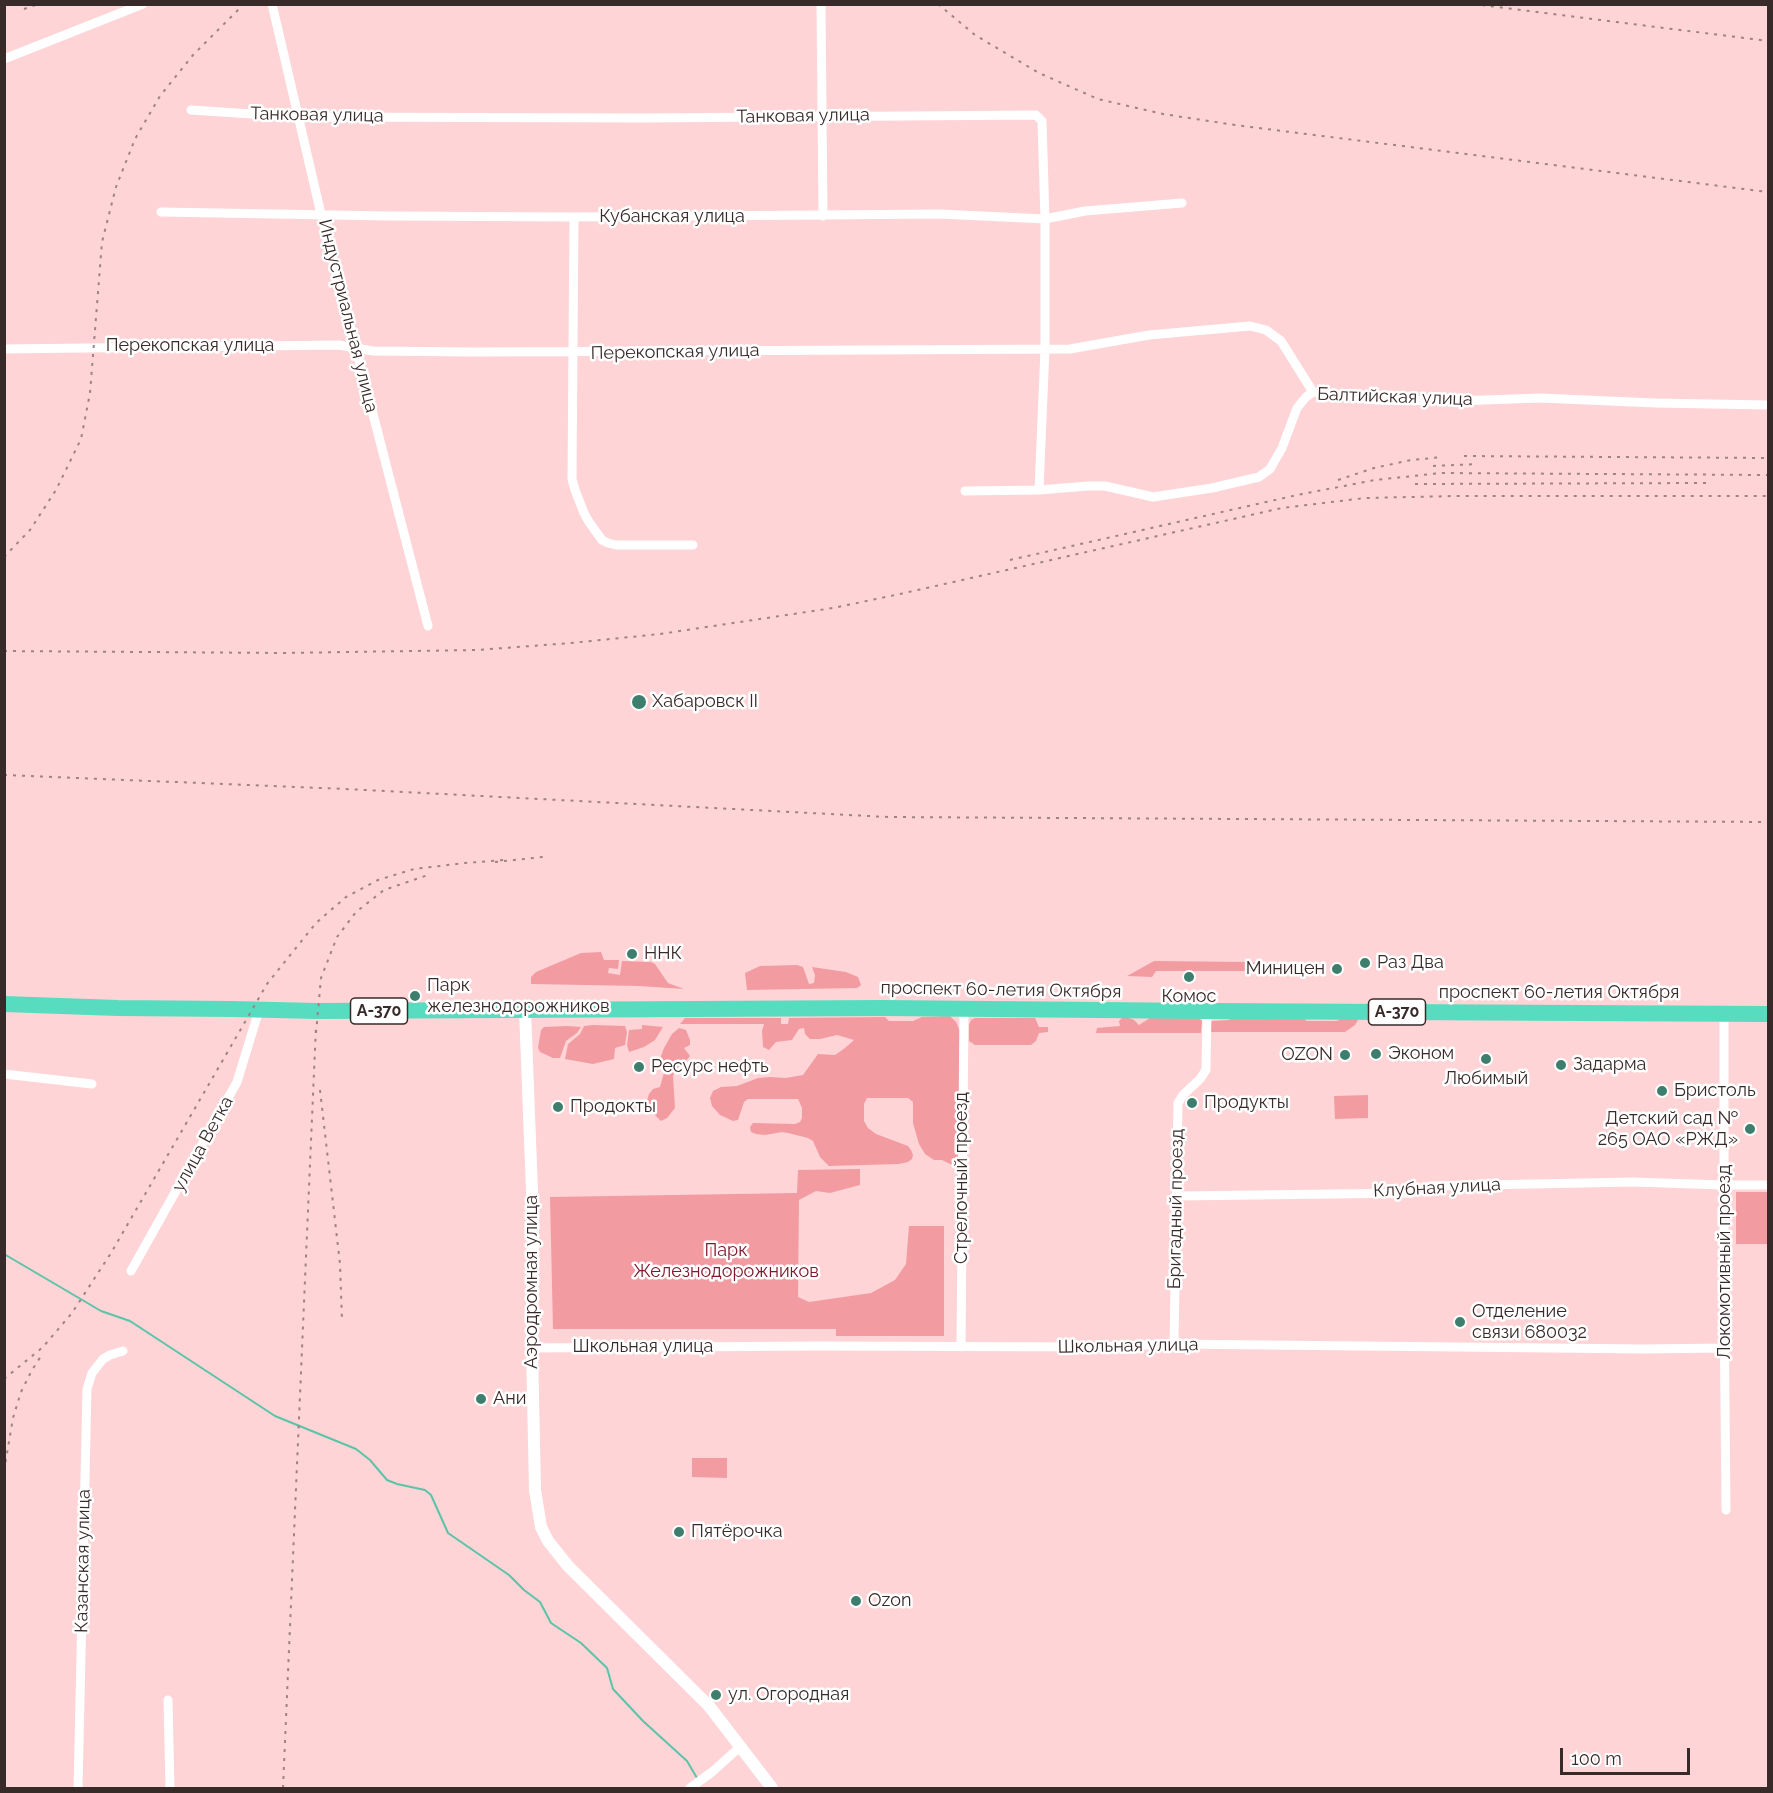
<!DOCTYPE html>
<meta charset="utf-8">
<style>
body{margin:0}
#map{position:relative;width:1773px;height:1793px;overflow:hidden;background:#fed4d6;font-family:Raleway,sans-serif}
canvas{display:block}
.frame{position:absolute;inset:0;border:6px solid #392a2a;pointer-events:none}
.scale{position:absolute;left:1560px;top:1748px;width:130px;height:27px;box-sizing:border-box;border:3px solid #392a2a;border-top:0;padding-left:8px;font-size:18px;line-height:21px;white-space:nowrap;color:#392a2a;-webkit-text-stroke:4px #fff;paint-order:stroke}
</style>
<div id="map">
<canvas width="1773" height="1793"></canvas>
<div class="frame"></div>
<div class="scale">100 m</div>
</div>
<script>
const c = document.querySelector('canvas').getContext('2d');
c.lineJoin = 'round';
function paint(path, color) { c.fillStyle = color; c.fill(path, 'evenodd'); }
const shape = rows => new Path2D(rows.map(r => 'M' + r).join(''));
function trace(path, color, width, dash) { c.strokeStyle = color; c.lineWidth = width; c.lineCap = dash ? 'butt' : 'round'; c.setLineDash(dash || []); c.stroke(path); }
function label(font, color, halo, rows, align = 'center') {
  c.font = font + ' Raleway,sans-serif'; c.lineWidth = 5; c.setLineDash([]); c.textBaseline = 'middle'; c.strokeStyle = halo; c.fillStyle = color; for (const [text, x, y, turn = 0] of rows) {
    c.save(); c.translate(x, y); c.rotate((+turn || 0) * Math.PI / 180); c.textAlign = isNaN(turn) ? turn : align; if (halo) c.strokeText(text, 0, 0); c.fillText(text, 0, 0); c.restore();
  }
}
const green = shape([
 [601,952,604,960,619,960,618,969,609,968,608,973,620,975,622,961,651,962,655,964,668,983,684,989,639,986,531,984,531,977,536,972,581,953],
 [1154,961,1246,962,1257,963,1257,971,1156,971,1152,977,1127,976],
 [797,965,803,967,809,984,814,983,815,975,812,967,846,972,858,977,861,985,857,988,747,990,745,973,760,966],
 [950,1016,956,1022,960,1031,958,1165,954,1166,942,1160,934,1160,925,1154,919,1144,913,1123,913,1102,908,1098,867,1098,864,1104,864,1121,868,1128,876,1134,908,1146,911,1150,913,1155,912,1159,908,1162,899,1164,829,1166,820,1157,813,1141,808,1138,788,1133,782,1132,765,1135,756,1134,751,1132,750,1127,753,1123,795,1124,800,1122,802,1118,802,1108,798,1099,748,1099,744,1102,738,1120,733,1121,720,1115,712,1106,710,1098,713,1091,721,1087,737,1086,758,1078,770,1077,786,1078,803,1075,818,1054,835,1055,845,1048,854,1040,837,1035,820,1039,810,1039,805,1034,804,1028,799,1029,792,1040,776,1042,769,1050,763,1047,762,1031,764,1024,680,1024,685,1018,781,1018,781,1024,788,1024,789,1018,885,1017,889,1021,913,1021,922,1017],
 [1124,1016,1134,1020,1139,1025,1150,1018,1199,1018,1202,1021,1201,1033,1096,1033,1097,1028,1120,1026,1119,1021],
 [1300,1017,1307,1021,1337,1021,1342,1018,1355,1018,1358,1020,1355,1025,1345,1032,1210,1032,1209,1024,1212,1021,1228,1020,1233,1018],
 [975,1018,1035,1018,1039,1027,1048,1027,1048,1032,1039,1033,1036,1041,1031,1045,975,1045,969,1041,969,1025,971,1020],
 [593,1025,625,1026,627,1032,625,1045,615,1048,614,1059,593,1064,565,1059,568,1044,580,1034,584,1026],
 [642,1025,663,1027,655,1040,644,1047,629,1052,627,1045,629,1030,642,1029],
 [567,1026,581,1027,577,1033,566,1041,560,1058,553,1058,540,1052,538,1048,541,1030,544,1027],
 [679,1028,686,1030,690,1040,690,1045,684,1048,690,1056,685,1062,676,1069,673,1076,675,1108,667,1118,661,1121,649,1109,645,1107,649,1094,653,1089,660,1087,667,1062,660,1059,664,1048,672,1034],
 [1368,1095,1368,1118,1335,1119,1334,1096],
 [860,1169,860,1185,830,1193,816,1191,799,1200,798,1297,809,1302,871,1293,895,1280,906,1264,909,1226,944,1226,944,1336,836,1336,836,1329,553,1329,550,1197,797,1193,798,1170],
 [1736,1192,1768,1192,1768,1244,1736,1244],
 [692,1458,727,1458,727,1478,692,1477]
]);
const stream = shape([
 [4,1254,101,1311,130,1321,275,1416,356,1449,370,1460,387,1480,397,1484,425,1490,431,1495,448,1533,509,1575,524,1590,540,1602,551,1623,581,1643,607,1668,613,1689,643,1721,687,1761,697,1778]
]);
const minor = shape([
 [272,4,321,214,428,626],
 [821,4,823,216],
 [4,59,143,4],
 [191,110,298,117,644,118,1036,115,1042,121,1045,219,1045,349,1039,490],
 [161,212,389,216,574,217,940,214,1045,219,1085,211,1182,203],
 [574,217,572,479,575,490,584,513,589,522,602,540,608,543,616,545,693,545],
 [4,349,339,345,373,351,473,352,1070,349,1149,335,1250,326,1266,330,1281,341,1313,392],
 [965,491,1039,490,1088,486,1105,486,1153,497,1212,488,1259,477,1270,469,1282,448,1297,408,1306,397,1313,392,1377,400,1456,401,1541,398,1655,403,1768,405],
 [1724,1014,1724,1298,1726,1510],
 [4,1074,92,1084],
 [1177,1196,1412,1193,1431,1186,1633,1182,1724,1185,1768,1185],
 [131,1271,237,1082,259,1010],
 [1174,1344,1178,1103,1183,1095,1200,1079,1206,1070,1207,1011],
 [961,1347,964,1009],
 [532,1348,818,1346,1094,1347,1174,1344,1643,1349,1725,1348],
 [168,1700,170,1788],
 [78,1788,87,1389,92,1373,103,1359,110,1355,123,1351],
 [690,1788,712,1772,741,1746]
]);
const tertiary = shape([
 [525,1010,533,1217,532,1348,535,1490,541,1527,548,1541,568,1566,709,1706,772,1788]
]);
const trunk = shape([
 [4,1004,118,1008,233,1009,317,1011,883,1008,1207,1011,1768,1014]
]);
const rail = shape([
 [938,4,975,35,1039,73,1098,99,1163,114,1235,125,1768,192],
 [1473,4,1768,41],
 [24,9,38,4],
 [1464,456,1768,458],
 [1433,466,1478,464],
 [1338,480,1374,468,1411,460,1443,457],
 [1415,484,1706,483],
 [4,557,30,530,56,490,81,439,90,393,102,242,116,187,135,139,160,96,193,55,244,4],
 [1010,560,1297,495,1375,480,1441,473,1768,475],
 [4,651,283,653,477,650,571,643,660,634,833,608,900,594,1282,508,1365,498,1456,496,1768,496],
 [4,775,346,789,888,817,1768,822],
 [495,862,543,857],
 [316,1033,321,978,337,937,356,912,384,890,428,875],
 [320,1090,340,1264,342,1320],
 [4,1379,43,1347,72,1313,111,1253,267,984,316,923,346,897,378,880,414,869,465,863,504,860],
 [4,1471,13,1418,21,1392,32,1370,43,1353],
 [283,1788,316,1026]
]);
const markers = [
 [639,702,8,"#3e7e6c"],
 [632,954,6,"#3e7e6c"],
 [1365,963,6,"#3e7e6c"],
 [1337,969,6,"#3e7e6c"],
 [1189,977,6,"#3e7e6c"],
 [415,996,6,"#3e7e6c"],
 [1376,1054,6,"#3e7e6c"],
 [1345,1055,6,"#3e7e6c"],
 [1486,1059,6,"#3e7e6c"],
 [1561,1065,6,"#3e7e6c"],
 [639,1067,6,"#3e7e6c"],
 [1662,1091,6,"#3e7e6c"],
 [1192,1103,6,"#3e7e6c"],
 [558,1107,6,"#3e7e6c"],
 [1750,1129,6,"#3e7e6c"],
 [1460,1322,6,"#3e7e6c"],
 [481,1399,6,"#3e7e6c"],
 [679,1532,6,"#3e7e6c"],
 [856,1601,6,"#3e7e6c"],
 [716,1695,6,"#3e7e6c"]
];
const shields = [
 [379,1011,57],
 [1397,1012,57]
];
const shieldNames = [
 ["А-370",379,1011],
 ["А-370",1397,1012]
];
const streetNames = [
 ["Танковая улица",317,115,1],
 ["Танковая улица",803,116,-1],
 ["Кубанская улица",672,217],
 ["Индустриальная улица",348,316,76],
 ["Перекопская улица",190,346],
 ["Перекопская улица",675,352,-1],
 ["Балтийская улица",1395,397,2],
 ["проспект 60-летия Октября",1001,990,1],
 ["проспект 60-летия Октября",1559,993],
 ["улица Ветка",203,1144,-61],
 ["Стрелочный проезд",962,1178,-90],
 ["Клубная улица",1437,1188,-3],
 ["Бригадный проезд",1176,1209,-89],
 ["Локомотивный проезд",1725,1262,-90],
 ["Аэродромная улица",532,1282,-90],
 ["Школьная улица",1128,1346,-1],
 ["Школьная улица",643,1347],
 ["Казанская улица",83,1561,-89]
];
const poiNames = [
 ["Хабаровск II",652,702],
 ["ННК",644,954],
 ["Раз Два",1377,963],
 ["Миницен",1325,969,"right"],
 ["Парк",427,986],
 ["железнодорожников",427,1007],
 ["Комос",1189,997,"center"],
 ["Эконом",1388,1054],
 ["OZON",1333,1055,"right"],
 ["Задарма",1573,1065],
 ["Ресурс нефть",651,1067],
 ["Любимый",1486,1079,"center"],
 ["Бристоль",1674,1091],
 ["Продукты",1204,1103],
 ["Продокты",570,1107],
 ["Детский сад №",1738,1119,"right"],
 ["265 ОАО «РЖД»",1738,1140,"right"],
 ["Отделение",1472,1312],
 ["связи 680032",1472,1333],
 ["Ани",493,1399],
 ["Пятёрочка",691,1532],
 ["Ozon",868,1601],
 ["ул. Огородная",728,1695]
];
const parkNames = [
 ["Парк",726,1251],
 ["Железнодорожников",726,1272]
];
paint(green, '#f29ca2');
trace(stream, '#5ac4a8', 2);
trace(minor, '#fff', 9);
trace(tertiary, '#fff', 12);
trace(trunk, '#58dcbf', 16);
trace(rail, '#9f8283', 2, [3, 6]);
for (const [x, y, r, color] of markers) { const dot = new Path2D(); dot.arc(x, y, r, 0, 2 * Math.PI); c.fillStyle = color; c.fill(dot); trace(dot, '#fff', 2); }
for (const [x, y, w] of shields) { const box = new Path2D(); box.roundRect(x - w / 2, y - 13, w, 26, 4.5); c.fillStyle = '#fff'; c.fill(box); trace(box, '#392a2a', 1.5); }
label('bold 16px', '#392a2a', null, shieldNames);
label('18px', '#392a2a', '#fff', streetNames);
label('18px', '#392a2a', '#fff', poiNames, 'left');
label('18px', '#80192d', '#fff', parkNames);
</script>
